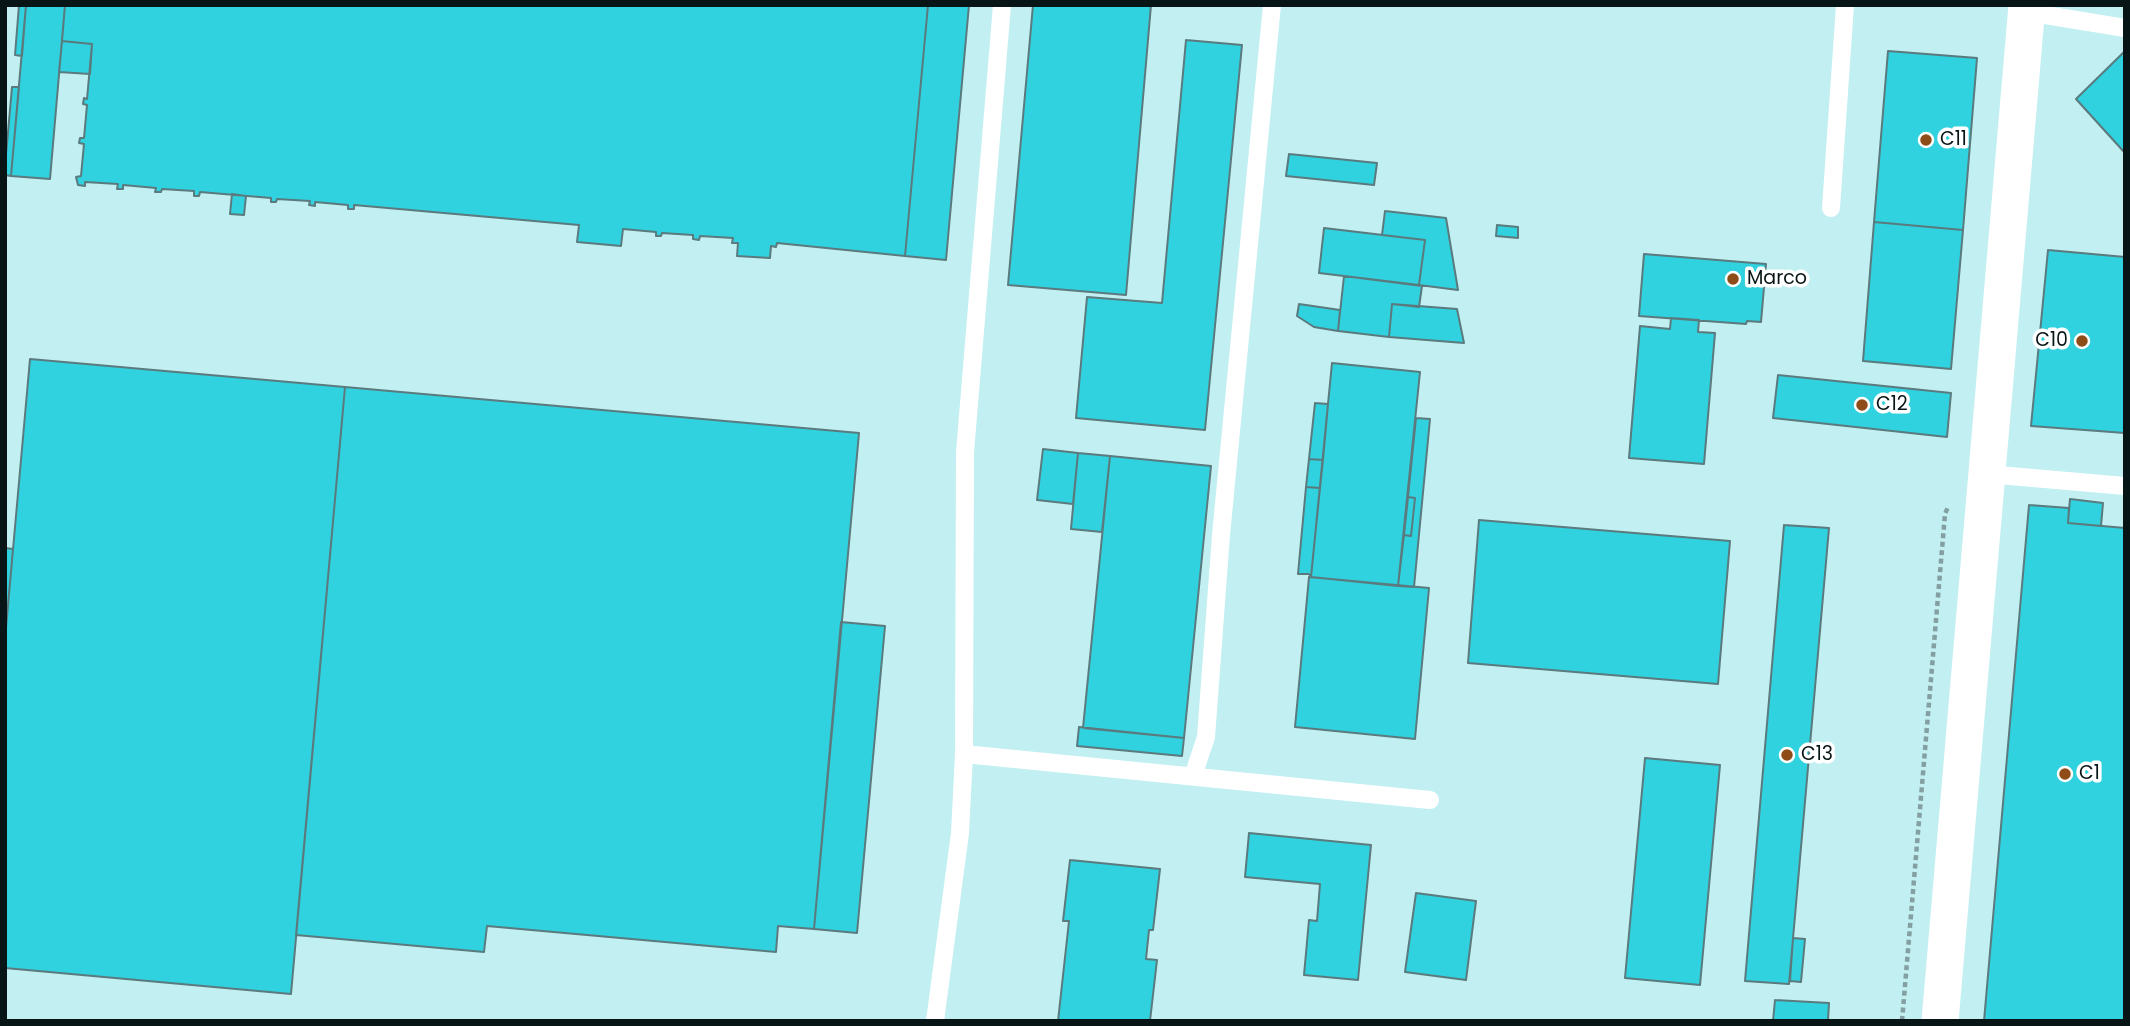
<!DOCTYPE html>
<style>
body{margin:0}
#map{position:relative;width:2130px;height:1026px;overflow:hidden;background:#d6fafd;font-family:Poppins,sans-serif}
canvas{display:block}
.frame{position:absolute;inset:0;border:7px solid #081516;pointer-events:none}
</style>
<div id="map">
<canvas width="2130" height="1026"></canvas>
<div class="frame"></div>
</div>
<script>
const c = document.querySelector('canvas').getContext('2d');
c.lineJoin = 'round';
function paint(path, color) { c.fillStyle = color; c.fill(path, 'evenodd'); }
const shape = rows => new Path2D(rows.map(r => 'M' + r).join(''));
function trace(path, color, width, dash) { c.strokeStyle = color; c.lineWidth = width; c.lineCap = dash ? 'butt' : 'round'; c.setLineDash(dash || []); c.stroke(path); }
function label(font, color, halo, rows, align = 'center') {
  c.font = font + ' Poppins,sans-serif'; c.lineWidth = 7; c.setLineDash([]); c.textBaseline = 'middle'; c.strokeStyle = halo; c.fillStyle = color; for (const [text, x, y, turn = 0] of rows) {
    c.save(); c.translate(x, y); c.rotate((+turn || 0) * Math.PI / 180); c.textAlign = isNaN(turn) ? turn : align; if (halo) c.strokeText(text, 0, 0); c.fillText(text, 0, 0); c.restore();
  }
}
const built = shape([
 [5,5,2125,5,2125,1021,5,1021]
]);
const building = shape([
 [19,5,26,5,22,56,15,55,19,5],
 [26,5,65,5,50,179,11,176,26,5],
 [65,5,928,5,905,256,777,243,776,247,771,246,770,258,737,256,738,243,732,243,733,238,700,236,699,240,693,239,693,235,662,233,661,236,656,236,656,232,623,229,621,246,577,242,579,225,354,205,354,209,348,209,348,205,315,202,315,206,309,205,310,201,277,199,276,202,271,202,271,198,200,192,199,196,194,196,194,191,162,189,161,192,155,192,156,188,123,185,123,189,117,189,118,184,85,182,85,186,78,185,76,177,81,176,84,144,79,143,80,138,84,138,87,105,83,104,84,98,87,99,92,44,62,41,65,5],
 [928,5,969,5,946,260,905,256,928,5],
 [1033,5,1151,5,1126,295,1008,285,1033,5],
 [1186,40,1242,45,1205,430,1076,418,1087,297,1162,303,1186,40],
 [62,41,92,44,90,74,59,72,62,41],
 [1888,51,1977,58,1963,230,1874,222,1888,51],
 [2125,51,2125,153,2076,99,2125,51],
 [12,87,19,87,11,176,5,175,5,166,12,87],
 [1289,154,1377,163,1374,185,1286,176,1289,154],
 [232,194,246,196,244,215,230,214,232,194],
 [1385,211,1446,218,1458,290,1419,285,1425,240,1382,235,1385,211],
 [1874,222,1963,230,1951,369,1863,361,1874,222],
 [1497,225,1518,227,1518,238,1496,236,1497,225],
 [1324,228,1425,240,1419,285,1319,273,1324,228],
 [2048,250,2125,257,2125,433,2031,426,2048,250],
 [1644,254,1766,264,1761,322,1747,321,1746,324,1639,316,1644,254],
 [1344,276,1422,286,1419,307,1392,304,1389,337,1338,331,1344,276],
 [1299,304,1340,310,1338,331,1314,327,1297,316,1299,304],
 [1392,304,1457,309,1464,343,1389,337,1392,304],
 [1671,318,1699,320,1698,332,1715,333,1704,464,1629,458,1640,326,1670,329,1671,318],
 [30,359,345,387,291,994,5,968,5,639,30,359],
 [1332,363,1420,372,1398,586,1311,577,1332,363],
 [1778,375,1951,393,1947,437,1773,418,1778,375],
 [345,387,859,433,814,929,778,926,776,952,487,926,484,952,296,935,345,387],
 [1315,403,1328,404,1323,460,1309,459,1315,403],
 [1416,418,1430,419,1414,587,1398,586,1404,535,1411,536,1415,498,1408,497,1416,418],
 [1043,449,1078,453,1073,504,1037,500,1043,449],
 [1078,453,1110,456,1102,532,1071,529,1078,453],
 [1110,456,1211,466,1184,738,1083,728,1110,456],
 [1309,459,1323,460,1320,488,1306,487,1309,459],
 [1306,487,1320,488,1311,577,1309,574,1298,574,1306,487],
 [1408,497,1415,498,1411,536,1404,535,1408,497],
 [2070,499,2103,503,2101,526,2068,523,2070,499],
 [2029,505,2069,508,2068,523,2125,528,2125,1021,1984,1021,2029,505],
 [1479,520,1730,541,1718,684,1468,663,1479,520],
 [1784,525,1829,528,1789,984,1745,981,1784,525],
 [5,548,13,549,5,639,5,548],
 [1309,577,1429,588,1415,739,1295,727,1309,577],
 [841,622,885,626,857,933,814,929,841,622],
 [1079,727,1184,738,1182,756,1077,746,1079,727],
 [1645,758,1720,765,1700,985,1625,978,1645,758],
 [1249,833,1371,845,1358,980,1304,975,1309,920,1317,921,1320,884,1245,877,1249,833],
 [1070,860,1160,869,1153,930,1149,930,1146,959,1157,960,1150,1021,1058,1021,1069,921,1063,921,1070,860],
 [1416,893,1476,901,1466,980,1405,972,1416,893],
 [1793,938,1805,939,1801,982,1790,981,1793,938],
 [1775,1000,1829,1003,1828,1021,1773,1021,1775,1000]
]);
const path = shape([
 [1902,1021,1945,514,1948,507]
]);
const lane = shape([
 [2027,12,2125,28],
 [1831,208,1845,5],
 [1987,474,2125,486],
 [964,754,1430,800],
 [1193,776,1206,737,1221,535,1272,5],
 [935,1021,960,833,964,754,965,452,1002,5]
]);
const street = shape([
 [1940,1021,2027,5]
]);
const markers = [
 [1926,140,7,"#8e4d18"],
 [1733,279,7,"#8e4d18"],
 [2082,341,7,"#8e4d18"],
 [1862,405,7,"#8e4d18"],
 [1787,755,7,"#8e4d18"],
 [2065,774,7,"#8e4d18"]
];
const poiNames = [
 ["C11",1940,140],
 ["Marco",1747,279],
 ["C10",2068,341,"right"],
 ["C12",1876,405],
 ["C13",1801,755],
 ["C1",2079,774]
];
paint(built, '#c1eff2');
paint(building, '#31d2df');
trace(building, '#5a7a7d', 2);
trace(path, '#849fa1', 4.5, [5, 3.5]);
trace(lane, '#fff', 18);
trace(street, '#fff', 37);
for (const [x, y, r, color] of markers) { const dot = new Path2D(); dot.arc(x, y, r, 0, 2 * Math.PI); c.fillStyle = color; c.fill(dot); trace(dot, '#fff', 2.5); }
label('19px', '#081516', '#fff', poiNames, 'left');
</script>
